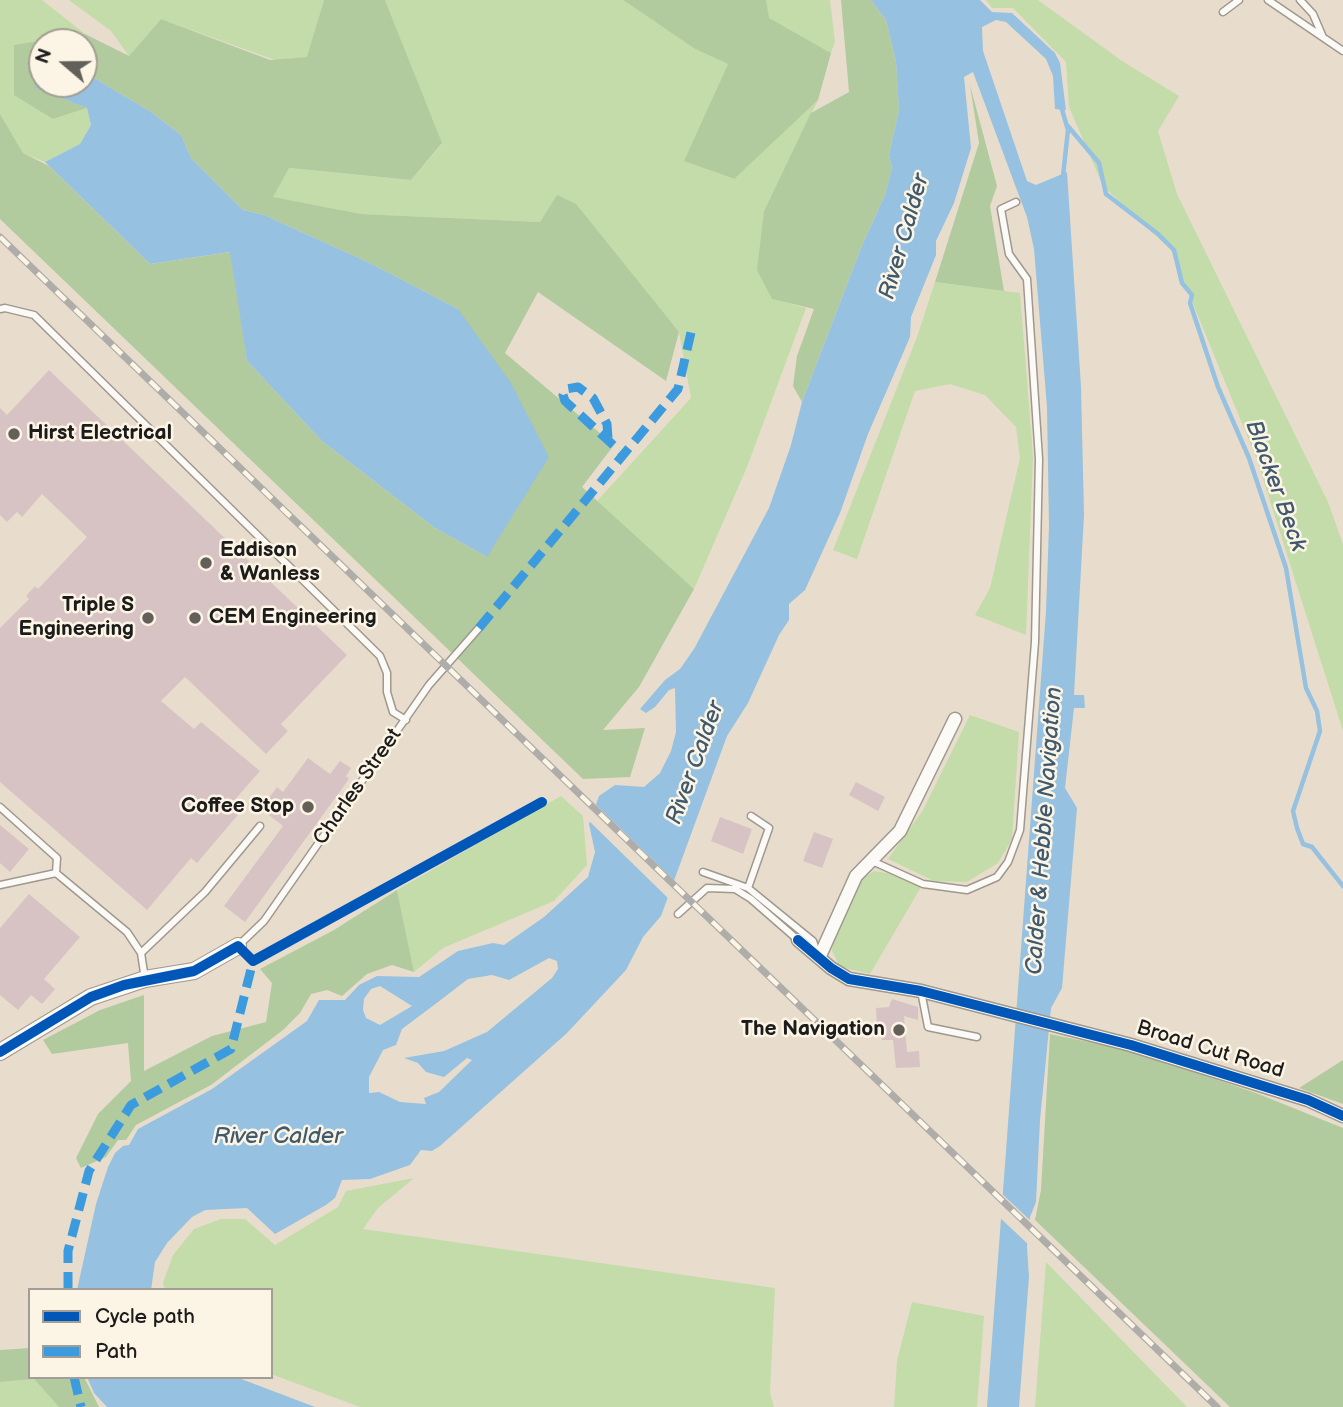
<!DOCTYPE html>
<style>
body{margin:0}
#map{position:relative;width:1343px;height:1407px;overflow:hidden;background:#e8ddcc;font-family:"Balsamiq Sans",sans-serif}
canvas{display:block}
.legend{position:absolute;left:28px;top:1288px;width:245px;height:91px;box-sizing:border-box;background:#fcf5e5;border:2px solid #a29e95;margin:0;padding:9px 12px;list-style:none;font-size:21px;color:#1c1c1c}
.legend li{display:flex;align-items:center;gap:14px;height:35px}
.legend b{width:35px;border:2px solid #a29e95}
.north{position:absolute;left:28px;top:28px;width:70px;height:70px;box-sizing:border-box;background:#fcf5e5;border:2px solid #a29e95;border-radius:50%;rotate:290deg;font-size:19px;font-weight:700;line-height:28px;text-align:center;color:#1c1c1c}
.north::after{content:'';display:block;margin:auto;width:24px;height:32px;background:#63605a;clip-path:polygon(50% 0,100% 100%,50% 72%,0 100%)}
</style>
<div id="map">
<canvas width="1343" height="1407"></canvas>
<ul class="legend">
<li><b style="height:9px;background:#0057b8"></b>Cycle path</li>
<li><b style="height:9px;background:#3c9bdf"></b>Path</li>
</ul>
<div class="north">N</div>
</div>
<script>
const c = document.querySelector('canvas').getContext('2d');
c.lineJoin = 'round';
function paint(path, color) { c.fillStyle = color; c.fill(path, 'evenodd'); }
const shape = rows => new Path2D(rows.map(r => 'M' + r).join(''));
function trace(path, color, width, dash) { c.strokeStyle = color; c.lineWidth = width; c.lineCap = dash ? 'butt' : 'round'; c.setLineDash(dash || []); c.stroke(path); }
function label(font, color, halo, rows, align = 'center') {
  c.font = font + ' "Balsamiq Sans",sans-serif'; c.lineWidth = 5; c.setLineDash([]); c.textBaseline = 'middle'; c.strokeStyle = halo; c.fillStyle = color; for (const [text, x, y, turn = 0] of rows) {
    c.save(); c.translate(x, y); c.rotate((+turn || 0) * Math.PI / 180); c.textAlign = isNaN(turn) ? turn : align; if (halo) c.strokeText(text, 0, 0); c.fillText(text, 0, 0); c.restore();
  }
}
const green = shape([
 [0,0,42,0,85,34,14,46,53,119,87,108,91,125,80,144,45,162,23,153,0,114],
 [69,0,324,0,308,57,275,60,161,19,129,56,111,31],
 [385,0,623,0,695,49,728,64,685,161,733,179,818,100,764,211,773,299,806,308,747,467,694,589,597,501,691,398,679,332,557,196,540,222,361,214,272,197,288,168,411,180,442,144],
 [766,0,830,0,835,42,831,53,768,18],
 [986,0,1038,0,1122,61,1179,96,1158,131,1177,194,1328,502,1343,544,1343,731,1257,460,1171,250,1103,186,1069,107,1066,62,1013,8,992,8],
 [935,282,1020,293,1033,456,1026,635,975,615,990,588,1020,458,1016,427,985,395,950,384,915,391,857,559,833,550,917,337],
 [970,715,1019,732,1012,839,998,863,967,882,934,881,888,859,923,810],
 [561,796,583,816,587,865,554,901,443,948,414,972,397,890],
 [874,871,887,873,921,887,870,974,840,967,832,951,833,941,861,880],
 [414,1178,378,1208,363,1229,775,1288,770,1393,774,1407,360,1407,271,1374,271,1290,165,1290,163,1283,173,1255,194,1229,221,1219,245,1219,275,1245,338,1207,346,1191],
 [1046,1262,1187,1407,1035,1407],
 [912,1302,984,1316,977,1407,894,1407,897,1361],
 [34,1379,59,1407,0,1407,0,1382]
]);
const forest = shape([
 [324,0,385,0,442,143,411,180,289,168,273,197,361,214,540,222,557,195,576,204,679,332,666,381,538,292,505,353,614,445,582,487,694,589,639,687,603,730,645,728,630,777,583,779,0,219,0,114,23,153,49,166,150,264,231,252,247,361,322,441,435,528,487,557,458,309,372,264,264,215,243,210,191,158,181,135,151,112,84,72,84,42,42,42,42,82,35,87,87,108,53,119,14,95,14,45,85,34,129,56,161,19,270,60,307,57],
 [623,0,766,0,769,18,831,53,818,100,734,179,684,161,728,64,695,49],
 [841,0,871,0,886,20,896,62,899,110,889,155,892,168,885,195,861,248,802,402,793,386,797,356,814,309,772,299,757,270,764,211,811,113,849,92],
 [970,85,997,186,990,206,1004,291,935,282,979,143],
 [397,890,414,972,392,965,367,974,342,996,327,990,311,994,300,1013,283,1030,211,1085,136,1125,126,1140,118,1140,106,1157,81,1168,76,1158,98,1114,131,1081,128,1043,52,1054,43,1040,100,1010,144,995,144,1071,212,1036,266,1022,272,983,260,969,334,930],
 [1050,1034,1132,1051,1256,1093,1343,1128,1343,1407,1230,1407,1035,1220,1041,1190],
 [1343,1060,1343,1104,1299,1088],
 [30,1348,30,1377,84,1377,99,1407,59,1407,34,1379,0,1382,0,1350]
]);
const water = shape([
 [871,0,980,0,992,12,1012,13,1055,53,1060,63,1066,110,1055,109,1053,76,1046,59,1006,22,996,20,982,27,983,51,1027,181,1036,185,1067,172,1081,387,1084,515,1074,695,1084,695,1085,708,1074,708,1065,788,1077,808,1062,988,1051,1008,1040,1120,1036,1202,1030,1217,1027,1247,1029,1277,1019,1407,987,1407,1046,611,1049,526,1047,407,1034,249,1027,217,973,72,964,77,971,148,954,203,936,241,936,255,911,317,910,337,868,434,840,513,805,590,789,604,789,620,779,635,748,703,727,736,661,916,643,937,626,970,567,1033,440,1146,432,1151,421,1150,410,1165,370,1179,342,1180,335,1198,326,1205,275,1234,247,1208,205,1210,192,1217,167,1243,155,1262,151,1290,77,1290,96,1204,108,1167,115,1153,123,1146,129,1145,138,1129,212,1089,307,1021,319,1000,345,1000,359,985,377,976,419,977,458,951,493,943,504,945,544,917,588,877,595,852,589,824,599,796,615,785,644,787,660,773,671,751,676,732,675,688,669,690,655,707,646,713,640,709,665,680,680,669,694,649,769,508,791,445,802,402,861,248,885,195,892,168,889,155,899,110,896,62,886,20],
 [549,958,557,961,558,969,552,978,487,1032,444,1051,404,1058,418,1063,426,1072,444,1077,467,1058,472,1060,439,1092,424,1098,426,1104,400,1102,379,1092,369,1093,369,1077,383,1050,396,1045,402,1029,438,1002,468,979,492,975,509,980],
 [380,986,412,1006,380,1025,366,1018,363,1010,364,999,371,989],
 [84,72,151,112,181,135,191,158,243,210,264,215,372,264,458,309,511,383,549,457,487,557,435,528,322,441,247,361,230,252,150,264,45,162,80,144,91,125,87,108,34,87,42,82,84,84],
 [87,1377,236,1377,315,1407,107,1407,94,1393]
]);
const pier = shape([
 [593,802,677,883,671,901,587,819],
 [999,1191,1033,1223,1030,1246,997,1215]
]);
const stream = shape([
 [1061,106,1068,130,1063,176],
 [1067,125,1099,163,1106,194,1158,234,1174,250,1182,283,1192,295,1190,303,1218,387,1249,458,1286,568,1306,688,1317,711,1320,731,1293,811,1297,828,1303,844,1312,847,1343,886]
]);
const building = shape([
 [49,370,347,655,281,724,288,731,266,754,185,677,161,701,194,729,201,722,260,771,232,803,242,810,197,863,191,858,147,910,0,782,0,628,29,599,26,596,35,586,38,589,87,537,42,494,22,517,17,512,7,522,0,515,0,408,7,415],
 [308,758,330,774,340,761,351,768,346,776,349,779,245,922,224,906,283,826,261,809,277,787,283,792],
 [856,782,885,797,878,811,849,795],
 [720,817,752,829,743,854,711,841],
 [0,825,29,849,10,872,0,863],
 [814,832,833,839,822,868,803,861],
 [29,894,80,937,44,979,55,989,42,1004,31,995,18,1010,0,995,0,928],
 [892,999,918,1007,918,1020,904,1016,907,1052,919,1051,920,1067,896,1068,893,1040,882,1040,882,1028,877,1028,876,1008,889,1007]
]);
const service = shape([
 [1268,0,1343,51],
 [1300,0,1313,14,1322,35],
 [1223,12,1239,0],
 [0,309,5,308,34,315,380,656,387,673,387,692,393,712,406,720],
 [0,807,57,858,56,873],
 [872,861,923,884,967,890,997,877,1008,862,1020,830,1035,642,1039,459,1027,279,1009,254,1001,209,1016,202],
 [703,872,748,888,813,941,817,953],
 [0,885,56,873,127,932,141,953,145,979],
 [748,888,769,828,751,816],
 [678,914,707,888,735,889,751,899,798,940],
 [239,945,264,921,429,685,479,628],
 [141,953,205,892,260,826],
 [921,991,928,1027,977,1037]
]);
const minor = shape([
 [798,940,831,968,849,979,921,991,1131,1045,1308,1100,1343,1116],
 [819,958,856,876,900,831,955,719]
]);
const tertiary = shape([
 [0,1052,91,997,145,979,194,971,238,946]
]);
const rail = shape([
 [0,237,1217,1407]
]);
const quiet = shape([
 [608,438,607,424,593,398,578,387,566,389,563,395,565,401,623,454],
 [479,628,678,389,692,328],
 [68,1290,68,1251,89,1171,131,1105,231,1049,253,961],
 [74,1377,81,1407]
]);
const cycleway = shape([
 [798,940,831,968,849,979,921,991,1131,1045,1308,1100,1343,1116],
 [0,1052,91,997,124,985,194,971,238,946,253,961,542,802]
]);
const markers = [
 [14,434,7,"#63605a"],
 [206,563,7,"#63605a"],
 [148,618,7,"#63605a"],
 [195,618,7,"#63605a"],
 [308,807,7,"#63605a"],
 [899,1030,7,"#63605a"]
];
const poiNames = [
 ["Hirst Electrical",28,434],
 ["Eddison",220,551],
 ["& Wanless",220,575],
 ["Triple S",134,606,"right"],
 ["Engineering",134,630,"right"],
 ["CEM Engineering",209,618],
 ["Coffee Stop",294,807,"right"],
 ["The Navigation",885,1030,"right"]
];
const streetNames = [
 ["Charles Street",358,787,-55],
 ["Broad Cut Road",1210,1050,17]
];
const waterNames = [
 ["River Calder",905,237,-74],
 ["Blacker Beck",1275,486,70],
 ["River Calder",696,763,-70],
 ["Calder & Hebble Navigation",1045,831,-86],
 ["River Calder",278,1137]
];
paint(green, '#c3dca9');
paint(forest, '#b1cb9e');
paint(water, '#96c1e0');
paint(pier, '#e8ddcc');
trace(stream, '#96c1e0', 4.5);
paint(building, '#d7c3c3');
trace(service, '#9e988e', 9);
trace(minor, '#9e988e', 15);
trace(tertiary, '#9e988e', 18);
trace(service, '#fcfaf7', 6);
trace(minor, '#fcfaf7', 12);
trace(tertiary, '#fcfaf7', 16);
trace(rail, '#aeadaa', 7);
trace(rail, '#fcf5e5', 4.5, [13]);
trace(quiet, '#3c9bdf', 9, [18, 9]);
trace(cycleway, '#0057b8', 10);
for (const [x, y, r, color] of markers) { const dot = new Path2D(); dot.arc(x, y, r, 0, 2 * Math.PI); c.fillStyle = color; c.fill(dot); trace(dot, '#fcf5e5', 2.5); }
label('bold 21px', '#1c1c1c', '#fcf5e5', poiNames, 'left');
label('21px', '#1c1c1c', '#fcf5e5', streetNames);
label('italic 23px', '#3f596e', '#fcf5e5', waterNames);
</script>
